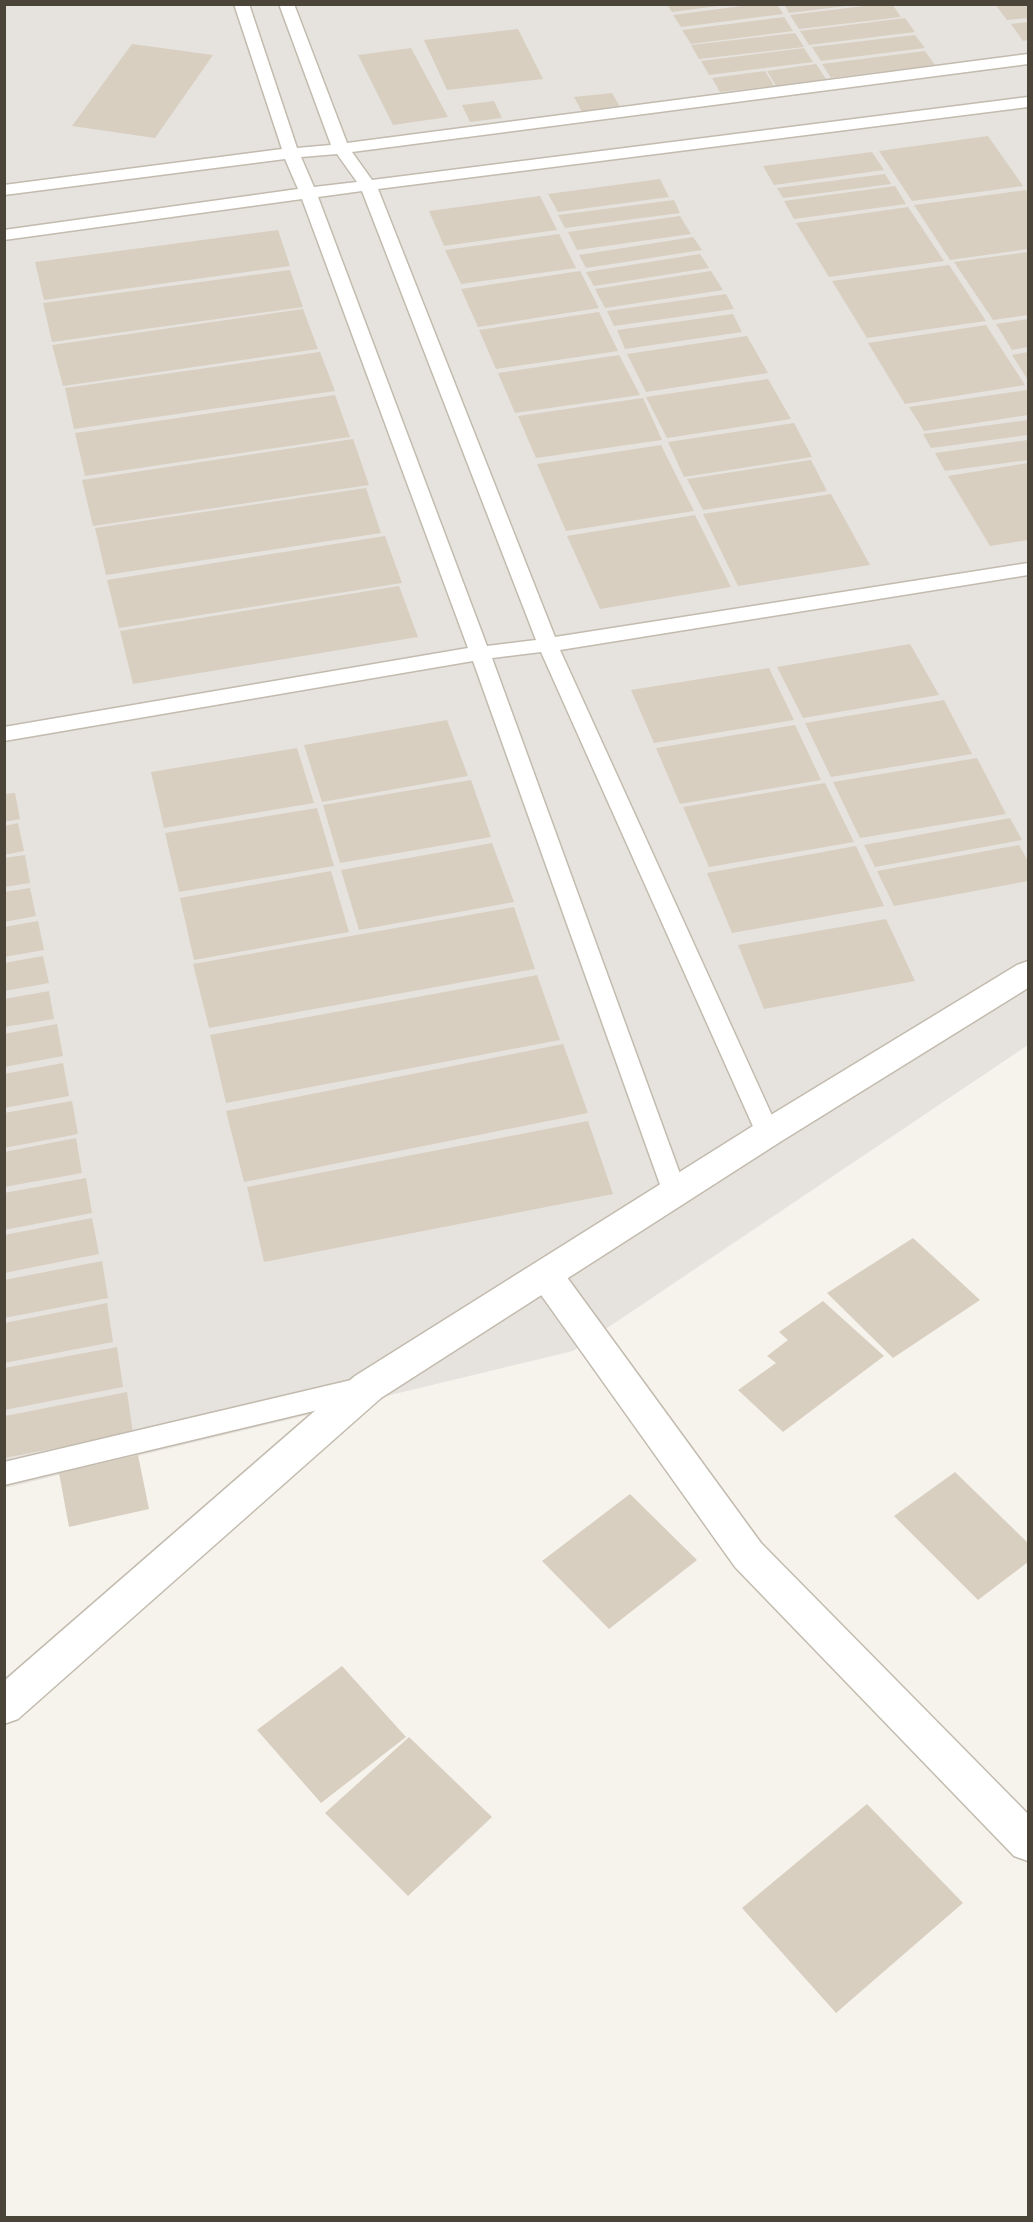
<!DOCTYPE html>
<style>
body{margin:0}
#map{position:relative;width:1033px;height:2222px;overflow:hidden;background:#f6f3ec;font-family:"Fira Sans",sans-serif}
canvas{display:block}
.frame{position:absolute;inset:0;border:6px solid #4b4439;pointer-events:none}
</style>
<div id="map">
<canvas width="1033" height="2222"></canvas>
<div class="frame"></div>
</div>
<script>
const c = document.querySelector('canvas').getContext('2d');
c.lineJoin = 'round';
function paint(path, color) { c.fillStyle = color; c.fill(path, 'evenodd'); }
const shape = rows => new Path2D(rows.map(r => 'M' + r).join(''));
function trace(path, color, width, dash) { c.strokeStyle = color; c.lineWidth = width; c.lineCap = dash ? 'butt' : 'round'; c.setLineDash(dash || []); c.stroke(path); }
const industrial = shape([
 [4,5,1028,5,1028,1045,573,1351,5,1488]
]);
const building = shape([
 [667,4,717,4,718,6,672,12],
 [757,4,777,4,783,14,681,27,673,15],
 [784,4,845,4,846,6,789,13],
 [880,4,892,4,901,17,799,29,790,15],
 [995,4,1028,4,1028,18,1007,20],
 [784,17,793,31,691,44,682,30],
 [905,18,915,32,809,45,800,31],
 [1028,22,1028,40,1023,41,1011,24],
 [518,29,543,79,447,90,424,40],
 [795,33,804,47,699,59,691,45],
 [915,35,925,48,821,61,812,47],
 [132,44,213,55,155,138,72,126],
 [411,48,448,117,393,125,358,55],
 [804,48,813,62,709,75,701,61],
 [925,51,935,65,831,78,822,64],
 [816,64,826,79,776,86,767,71],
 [765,71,774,86,720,92,712,78],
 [612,93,620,107,582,112,574,97],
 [494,101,502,118,470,122,462,105],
 [988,136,1023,186,912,201,879,151],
 [872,152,884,170,774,185,763,166],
 [885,174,891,184,783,198,777,188],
 [660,179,669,197,558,212,548,194],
 [895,186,906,204,794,219,784,201],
 [1026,190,1028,194,1028,249,950,260,914,205],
 [540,196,557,230,444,246,429,211],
 [674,200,680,213,565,228,558,215],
 [908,207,944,261,829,277,796,223],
 [680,216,691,234,577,250,568,232],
 [278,230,290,266,44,300,35,262],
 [559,234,576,268,461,284,445,250],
 [693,237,702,250,586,268,579,255],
 [1028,252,1028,315,993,320,954,262],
 [700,254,709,268,594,286,586,272],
 [949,265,986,321,867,338,832,281],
 [290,270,303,307,52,342,43,303],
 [580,271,599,308,478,327,461,289],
 [711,271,723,290,605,308,595,289],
 [726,294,734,309,614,326,607,311],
 [303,309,318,349,63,386,52,345],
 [599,312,618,351,496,369,479,330],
 [733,314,742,332,625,349,617,330],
 [1028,319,1028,347,1012,350,996,324],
 [986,325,1025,385,905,404,868,343],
 [747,336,768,373,646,392,627,354],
 [320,352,335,391,74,429,65,388],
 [1028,352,1028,380,1012,355],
 [619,355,640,395,515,413,498,373],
 [768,379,791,419,667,438,646,397],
 [1027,390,1028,415,924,431,909,407],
 [335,395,350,437,85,476,75,433],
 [643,398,662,440,536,458,518,416],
 [1028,420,1028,435,931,448,923,434],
 [794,423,812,457,684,477,668,442],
 [353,439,369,485,93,526,82,480],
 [1028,440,1028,460,945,471,935,453],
 [661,445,694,511,566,531,537,464],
 [811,460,827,491,703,510,687,479],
 [1028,463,1028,540,990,546,948,476],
 [366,488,381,533,106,575,95,528],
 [831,494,870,565,738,586,703,514],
 [695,515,731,587,600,609,567,536],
 [385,536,402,583,119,628,107,580],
 [399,586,418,637,133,684,120,631],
 [910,644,939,695,803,718,777,667],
 [769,668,794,720,654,743,631,690],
 [944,700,972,754,831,777,805,723],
 [447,720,468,776,322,802,304,745],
 [795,725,821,780,680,804,656,748],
 [297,748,314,803,164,828,151,772],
 [977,758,1006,814,860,838,833,782],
 [471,780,491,837,340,863,323,805],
 [825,783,854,842,709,867,683,807],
 [15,793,20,819,4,822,4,794],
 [317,808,334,866,179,892,165,833],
 [1010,818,1022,840,875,867,864,845],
 [18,823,24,851,4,855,4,826],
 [492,843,514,902,359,930,341,870],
 [1019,845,1028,861,1028,881,894,906,877,871],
 [856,846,884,906,732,933,707,873],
 [25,855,30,883,4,887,4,858],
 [331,871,349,932,194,960,180,898],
 [30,888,36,916,4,922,4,892],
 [514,907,535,969,209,1028,193,964],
 [886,919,915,981,764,1009,738,945],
 [38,921,44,950,4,957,4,927],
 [43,956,49,983,4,991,4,963],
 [537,975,560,1040,226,1103,210,1035],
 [49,991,54,1019,4,1027,4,999],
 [57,1024,63,1056,4,1067,4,1034],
 [563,1044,588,1113,244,1182,226,1111],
 [63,1063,69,1096,4,1108,4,1074],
 [72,1101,78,1134,4,1148,4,1113],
 [588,1121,613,1194,264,1262,247,1187],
 [76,1138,82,1173,4,1187,4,1152],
 [86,1178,92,1213,4,1230,4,1193],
 [92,1218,99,1254,4,1273,4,1235],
 [913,1238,980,1300,893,1358,827,1293],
 [102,1261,108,1298,4,1318,4,1280],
 [823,1301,884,1356,783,1432,738,1390,776,1363,767,1356,788,1340,779,1332],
 [107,1303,113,1342,4,1363,4,1323],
 [117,1347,123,1387,4,1410,4,1368],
 [127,1392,133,1433,5,1458,5,1416],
 [138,1455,149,1509,69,1527,59,1473],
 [955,1472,1028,1543,1028,1562,978,1600,894,1516],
 [630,1494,697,1560,609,1629,542,1561],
 [342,1666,406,1737,321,1803,257,1730],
 [409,1737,492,1817,408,1896,325,1813],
 [867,1804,963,1903,836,2013,742,1908]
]);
const service = shape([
 [234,4,249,4,297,148,331,145,279,4,294,4,347,143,1028,54,1028,64,352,152,372,180,1028,97,1028,107,378,189,555,637,1028,563,1028,575,560,650,780,1133,777,1140,768,1142,759,1140,756,1133,541,652,492,658,687,1193,684,1200,675,1203,666,1200,663,1193,473,661,4,741,4,727,468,648,302,199,4,240,4,230,298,189,285,159,4,195,4,185,282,149,234,4],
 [337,154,357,182,314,187,301,157,337,154],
 [362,191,536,640,487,646,318,197,362,191],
 [364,1377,373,1380,377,1388,373,1396,364,1399,4,1485,4,1462,364,1377]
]);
const minor = shape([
 [546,1261,558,1265,761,1543,1028,1814,1028,1861,1014,1856,735,1567,534,1285,529,1275,534,1265,546,1261]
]);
const tertiary = shape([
 [1028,961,1028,988,780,1142,381,1398,18,1719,4,1724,4,1681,355,1376,756,1124,1017,965,1028,961]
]);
paint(industrial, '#e6e2dd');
paint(building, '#d8cfc1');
trace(service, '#c2bbae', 3);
trace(minor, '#c2bbae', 3);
trace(tertiary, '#c2bbae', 3);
paint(service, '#fff');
paint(minor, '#fff');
paint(tertiary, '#fff');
</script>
